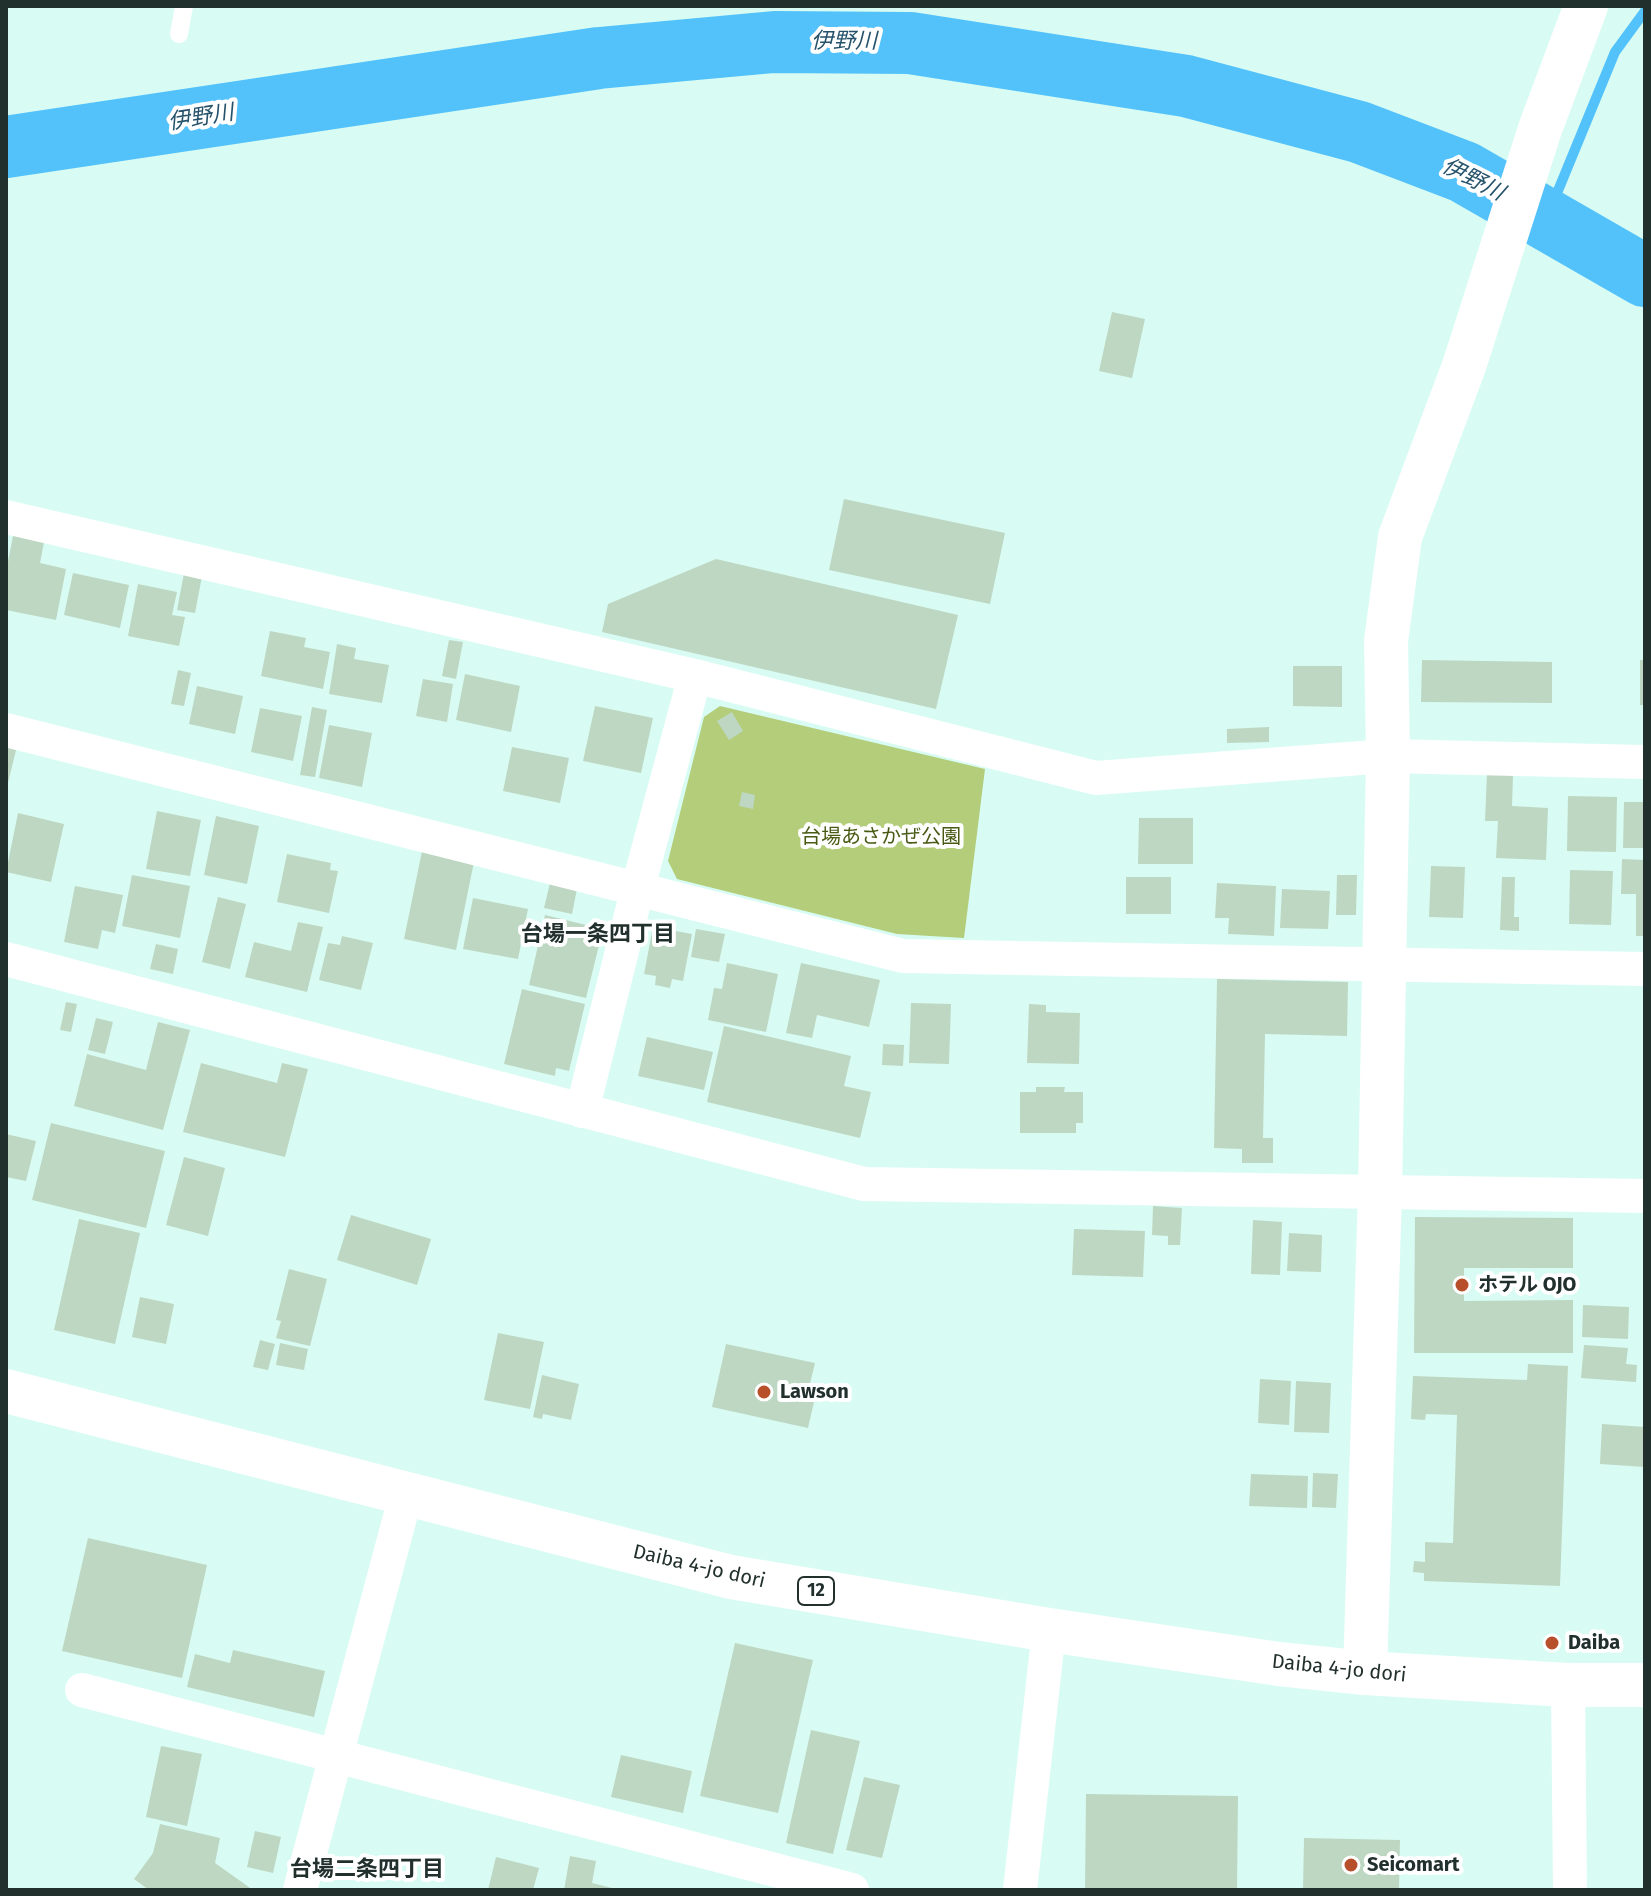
<!DOCTYPE html>
<meta charset="utf-8">
<style>
body{margin:0}
#map{position:relative;width:1651px;height:1896px;overflow:hidden;background:#d8fcf3;font-family:"Fira Sans",sans-serif}
canvas{display:block}
.frame{position:absolute;inset:0;border:8px solid #22302d;pointer-events:none}
</style>
<div id="map">
<canvas width="1651" height="1896"></canvas>
<div class="frame"></div>
</div>
<script>
const c = document.querySelector('canvas').getContext('2d');
c.lineJoin = 'round';
function paint(path, color) { c.fillStyle = color; c.fill(path, 'evenodd'); }
const shape = rows => new Path2D(rows.map(r => 'M' + r).join(''));
function trace(path, color, width, dash) { c.strokeStyle = color; c.lineWidth = width; c.lineCap = dash ? 'butt' : 'round'; c.setLineDash(dash || []); c.stroke(path); }
function label(font, color, halo, rows, align = 'center') {
  c.font = font + ' "Fira Sans","Noto Sans JP",sans-serif'; c.lineWidth = 8; c.setLineDash([]); c.textBaseline = 'middle'; c.strokeStyle = halo; c.fillStyle = color; for (const [text, x, y, turn = 0] of rows) {
    c.save(); c.translate(x, y); c.rotate((+turn || 0) * Math.PI / 180); c.textAlign = isNaN(turn) ? turn : align; if (halo) c.strokeText(text, 0, 0); c.fillText(text, 0, 0); c.restore();
  }
}
const green = shape([
 [720,706,985,769,964,938,897,934,677,879,668,861,704,717]
]);
const stream = shape([
 [1548,220,1555,198,1615,52,1645,11]
]);
const river = shape([
 [6,147,599,58,774,42,910,43,1186,86,1359,132,1464,172,1645,276]
]);
const building = shape([
 [1112,312,1145,319,1132,378,1099,371],
 [844,499,1005,533,990,604,829,570],
 [14,531,45,537,40,563,66,569,56,620,6,610,6,572],
 [716,559,958,615,936,709,602,632,608,604],
 [73,573,129,585,120,628,64,615],
 [184,573,202,576,195,613,177,610],
 [138,584,177,592,172,615,185,617,179,646,128,636],
 [270,631,306,638,304,647,330,652,323,689,261,676],
 [449,640,463,642,456,679,442,676],
 [337,644,356,648,354,659,389,665,382,703,329,694],
 [1422,660,1552,662,1552,703,1421,702],
 [1640,660,1645,660,1645,705,1640,705],
 [1293,666,1342,666,1342,707,1293,706],
 [178,670,191,673,184,706,171,704],
 [465,674,520,686,511,732,456,720],
 [423,679,453,684,447,722,416,716],
 [197,686,243,696,235,734,189,724],
 [595,706,653,718,641,773,583,761],
 [312,707,327,710,315,777,300,775],
 [260,708,302,716,293,761,251,752],
 [732,712,743,731,729,740,717,721],
 [329,725,372,733,362,787,319,778],
 [1269,727,1269,742,1227,743,1227,729],
 [6,744,17,746,7,787,6,786],
 [512,747,569,758,560,803,503,791],
 [1487,773,1513,775,1512,806,1548,808,1546,860,1496,858,1498,821,1485,821],
 [742,792,755,795,753,809,739,806],
 [1568,796,1617,797,1616,852,1567,851],
 [1624,802,1645,802,1645,848,1623,848],
 [157,811,201,820,190,876,146,869],
 [18,813,64,824,51,882,6,872],
 [216,816,259,826,247,884,204,875],
 [1139,818,1193,818,1193,864,1138,864],
 [422,851,474,862,456,950,404,939],
 [287,854,331,863,330,870,338,871,329,913,277,902],
 [1622,859,1645,860,1645,936,1636,936,1636,894,1621,894],
 [1431,866,1465,867,1463,918,1429,917],
 [1570,870,1613,871,1611,925,1569,924],
 [132,875,190,886,180,938,122,926],
 [1337,875,1357,875,1356,915,1336,915],
 [1126,877,1171,877,1171,914,1126,914],
 [1502,877,1515,877,1514,917,1519,917,1519,931,1500,930],
 [550,883,577,889,572,914,544,908],
 [1217,883,1276,886,1274,936,1228,934,1229,918,1215,918],
 [75,886,123,895,115,933,102,930,98,949,64,942],
 [1282,889,1330,891,1328,929,1280,928],
 [218,897,246,904,230,969,202,962],
 [473,898,528,909,518,959,463,949],
 [545,915,603,929,586,998,529,985],
 [298,922,323,927,307,992,245,977,254,942,291,951],
 [653,927,692,934,683,981,672,979,670,988,655,985,656,976,644,974],
 [696,929,725,934,719,962,691,957],
 [342,936,373,943,361,990,319,980,328,943,340,945],
 [156,944,178,949,173,974,150,969],
 [727,963,778,974,766,1032,708,1020,714,988,722,989],
 [801,963,880,980,869,1027,817,1015,812,1038,786,1033],
 [1217,979,1348,982,1347,1036,1265,1034,1263,1138,1273,1138,1273,1163,1242,1163,1242,1149,1214,1148],
 [522,989,585,1004,569,1071,556,1068,555,1076,504,1064],
 [66,1002,77,1004,71,1032,60,1030],
 [911,1003,951,1004,949,1064,909,1063],
 [1029,1004,1046,1005,1046,1012,1080,1013,1079,1064,1027,1063],
 [96,1018,113,1022,105,1054,88,1050],
 [158,1022,190,1030,163,1130,74,1106,87,1054,146,1070],
 [724,1026,851,1056,844,1086,871,1092,860,1138,707,1102],
 [647,1037,713,1052,704,1090,638,1076],
 [883,1044,904,1045,903,1066,882,1065],
 [201,1063,277,1083,282,1063,308,1069,285,1157,183,1132],
 [1036,1087,1065,1087,1064,1092,1083,1092,1083,1123,1076,1123,1076,1133,1020,1133,1020,1092,1036,1092],
 [51,1123,165,1151,146,1228,32,1200],
 [6,1134,36,1141,26,1181,6,1177],
 [184,1157,225,1168,208,1236,166,1225],
 [1153,1206,1182,1208,1180,1245,1168,1245,1168,1236,1152,1235],
 [351,1215,431,1239,417,1285,337,1260],
 [1415,1217,1573,1218,1573,1268,1464,1268,1464,1301,1573,1300,1573,1353,1414,1353],
 [79,1219,140,1233,115,1344,54,1330],
 [1253,1220,1282,1222,1280,1275,1251,1274],
 [1074,1229,1145,1231,1143,1277,1072,1275],
 [1289,1233,1322,1235,1321,1272,1287,1271],
 [289,1269,327,1279,310,1346,276,1338,281,1321,276,1320],
 [140,1297,174,1304,166,1344,132,1337],
 [1583,1305,1629,1307,1628,1339,1582,1337],
 [498,1333,544,1342,530,1409,484,1400],
 [260,1340,275,1344,268,1370,253,1367],
 [280,1343,308,1349,304,1370,276,1365],
 [726,1344,815,1363,806,1400,814,1402,808,1428,712,1407],
 [1584,1345,1628,1348,1626,1364,1637,1365,1636,1382,1581,1378],
 [1528,1364,1568,1366,1560,1586,1424,1581,1424,1573,1413,1572,1414,1561,1425,1562,1425,1542,1453,1543,1457,1415,1426,1414,1425,1420,1411,1419,1413,1376,1527,1380],
 [542,1375,579,1384,571,1420,543,1414,542,1419,533,1417],
 [1260,1379,1291,1381,1289,1425,1258,1423],
 [1296,1381,1331,1383,1329,1433,1294,1432],
 [1602,1424,1645,1427,1645,1467,1600,1464],
 [1313,1473,1338,1474,1336,1508,1312,1507],
 [1251,1474,1308,1476,1307,1508,1249,1506],
 [88,1538,207,1565,182,1678,62,1651],
 [735,1643,813,1660,778,1813,700,1796],
 [233,1650,325,1671,314,1717,187,1687,195,1654,230,1663],
 [811,1730,860,1741,833,1854,786,1843],
 [161,1746,202,1754,187,1826,146,1817],
 [621,1755,692,1771,683,1813,611,1797],
 [864,1777,900,1785,882,1858,846,1850],
 [1086,1794,1238,1796,1237,1890,1085,1890],
 [160,1824,220,1838,215,1863,253,1890,149,1890,134,1879,153,1853],
 [255,1831,281,1837,273,1873,247,1867],
 [1304,1838,1400,1840,1399,1890,1303,1890],
 [570,1856,596,1861,592,1883,620,1890,564,1890],
 [496,1857,539,1868,533,1890,488,1890]
]);
const lane = shape([
 [179,34,184,6]
]);
const street = shape([
 [6,517,695,676,1096,778,1388,756,1645,762],
 [6,730,903,956,1645,969],
 [6,959,864,1184,1645,1196],
 [582,1111,637,891,695,676],
 [1568,1685,1570,1890],
 [82,1690,852,1890],
 [300,1890,406,1495],
 [1020,1890,1049,1630]
]);
const secondary = shape([
 [1365,1673,1380,1192,1388,756,1386,641,1400,537,1464,366,1540,129,1586,6]
]);
const highway = shape([
 [6,1391,731,1577,1049,1630,1279,1664,1365,1673,1568,1685,1645,1685]
]);
const markers = [
 [1462,1285,8,"#b7502a"],
 [764,1392,8,"#b7502a"],
 [1552,1643,8,"#b7502a"],
 [1351,1865,8,"#b7502a"]
];
const shields = [
 [816,1591,36]
];
const shieldNames = [
 ["12",816,1591]
];
const parkNames = [
 ["台場あさかぜ公園",881,837]
];
const poiNames = [
 ["ホテル OJO",1478,1285],
 ["Lawson",780,1392],
 ["Daiba",1568,1643],
 ["Seicomart",1367,1865]
];
const streetNames = [
 ["Daiba 4-jo dori",699,1567,13],
 ["Daiba 4-jo dori",1339,1669,6]
];
const waterNames = [
 ["伊野川",844,42],
 ["伊野川",201,118,-9],
 ["伊野川",1473,180,27]
];
const neighbourhoodNames = [
 ["台場一条四丁目",598,935],
 ["台場二条四丁目",367,1870]
];
paint(green, '#b3cd7a');
trace(stream, '#53c2fb', 10);
trace(river, '#53c2fb', 62);
paint(building, '#bed7c3');
trace(lane, '#fff', 18);
trace(street, '#fff', 34);
trace(secondary, '#fff', 44);
trace(highway, '#fff', 44);
for (const [x, y, r, color] of markers) { const dot = new Path2D(); dot.arc(x, y, r, 0, 2 * Math.PI); c.fillStyle = color; c.fill(dot); trace(dot, '#fff', 3); }
for (const [x, y, w] of shields) { const box = new Path2D(); box.roundRect(x - w / 2, y - 14, w, 28, 6); c.fillStyle = '#fff'; c.fill(box); trace(box, '#22302d', 2); }
label('bold 18px', '#22302d', null, shieldNames);
label('20px', '#485a14', '#fff', parkNames);
label('bold 20px', '#22302d', '#fff', poiNames, 'left');
label('20px', '#22302d', '#fff', streetNames);
label('italic 22px', '#26536b', '#fff', waterNames);
label('bold 22px', '#22302d', '#fff', neighbourhoodNames);
</script>
